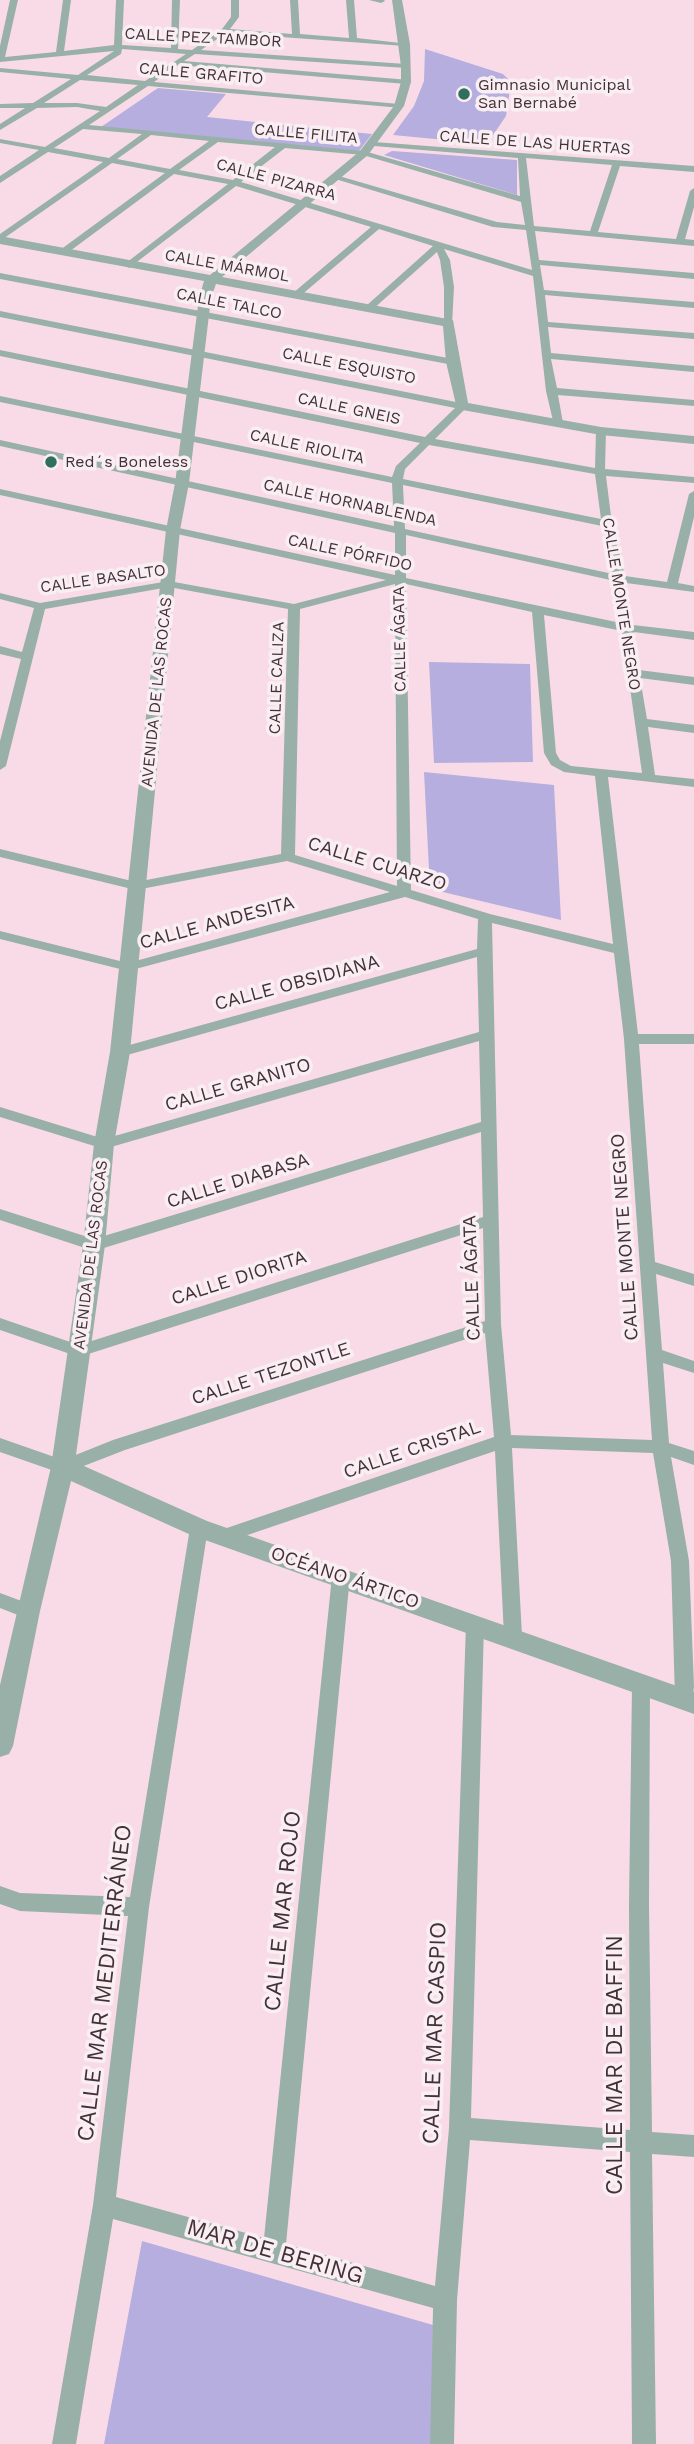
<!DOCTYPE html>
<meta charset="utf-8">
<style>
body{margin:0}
canvas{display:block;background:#f9dbe7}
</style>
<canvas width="694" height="2444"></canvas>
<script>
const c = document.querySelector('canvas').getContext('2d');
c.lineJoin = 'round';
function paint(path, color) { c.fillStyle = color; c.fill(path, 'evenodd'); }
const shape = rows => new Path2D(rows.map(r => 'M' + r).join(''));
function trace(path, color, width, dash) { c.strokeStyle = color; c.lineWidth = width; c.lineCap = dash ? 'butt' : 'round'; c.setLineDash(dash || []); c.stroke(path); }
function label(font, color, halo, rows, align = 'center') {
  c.font = font + ' "Work Sans",sans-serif'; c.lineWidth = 7; c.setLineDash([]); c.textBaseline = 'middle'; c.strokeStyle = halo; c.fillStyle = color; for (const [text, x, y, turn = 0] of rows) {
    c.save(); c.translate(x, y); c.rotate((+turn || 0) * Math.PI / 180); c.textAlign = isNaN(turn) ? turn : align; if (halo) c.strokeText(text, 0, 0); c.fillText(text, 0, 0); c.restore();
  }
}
const green = shape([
 [425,49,503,74,511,82,506,116,487,144,393,135,414,106,424,81],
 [158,88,226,94,207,117,372,134,359,151,101,127],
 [392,151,517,160,517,195,384,155],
 [429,662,530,664,533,762,434,763],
 [424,772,554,785,561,920,430,889],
 [142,2241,433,2325,431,2444,104,2444]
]);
const minor = shape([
 [10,0,18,0,5,57,56,52,63,0,71,0,64,51,114,45,116,0,124,0,122,45,171,48,172,0,180,0,178,49,192,50,222,29,231,17,231,0,239,0,239,17,230,29,292,34,290,0,298,0,300,34,349,38,346,0,354,0,357,38,409,44,405,46,226,33,201,50,406,64,410,66,406,68,195,54,184,61,409,80,406,84,178,65,154,82,399,104,402,108,148,86,89,125,364,151,520,196,518,158,374,146,370,144,374,142,694,166,694,172,620,166,598,232,676,239,690,191,694,188,694,207,685,239,694,240,694,246,535,231,539,260,694,273,694,279,540,265,544,290,694,302,694,308,545,295,548,322,694,333,694,339,548,327,551,353,694,366,694,372,551,359,557,388,694,400,694,406,558,395,563,423,554,425,546,391,533,276,444,249,450,260,454,287,452,325,444,323,444,287,440,260,437,252,372,310,366,310,366,306,433,246,379,229,299,297,293,297,293,293,371,227,236,186,129,268,124,265,126,263,228,184,174,174,66,254,60,254,60,250,165,173,112,163,0,241,0,234,103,162,48,152,0,183,0,176,39,150,0,143,0,139,45,147,100,111,77,107,37,108,0,130,0,124,25,108,0,108,0,104,33,103,71,79,0,72,0,68,78,75,114,51,0,62,0,46,10,0],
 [122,49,186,54,145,81,87,75,121,54,122,49],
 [80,80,138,85,106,107,77,103,44,103,80,80],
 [83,129,142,134,109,158,54,148,83,129],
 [151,135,209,141,170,169,117,159,151,135],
 [218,142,275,147,233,180,179,170,218,142],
 [285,148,363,155,521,202,525,225,497,222,339,176,332,178,493,227,526,230,532,270,241,182,285,148],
 [526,158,612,165,590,231,534,226,526,158],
 [369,0,384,0,385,1,381,3,369,0],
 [0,273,453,359,458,362,453,365,0,279,0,273],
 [0,311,466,404,466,408,435,439,595,468,596,431,601,428,606,431,605,469,694,477,694,483,606,476,612,524,625,576,667,582,689,494,694,491,694,517,678,583,694,586,694,592,626,583,633,625,694,632,694,640,634,632,639,670,694,677,694,685,640,678,647,719,694,725,694,733,648,727,655,775,694,779,694,787,608,777,638,1034,694,1034,694,1044,639,1044,655,1262,694,1274,694,1286,656,1274,662,1350,694,1361,694,1373,663,1363,669,1443,694,1451,694,1465,671,1457,689,1561,694,1686,692,1705,685,1707,678,1705,675,1699,671,1561,653,1453,512,1448,522,1636,520,1641,513,1644,506,1641,504,1636,495,1451,224,1543,218,1541,215,1536,218,1531,494,1437,485,1333,125,1450,63,1474,0,1452,0,1438,63,1460,113,1440,485,1321,483,1228,79,1357,0,1330,0,1318,79,1345,483,1217,481,1132,94,1251,0,1220,0,1209,94,1239,481,1122,479,1041,104,1149,0,1117,0,1107,104,1139,479,1032,477,957,120,1057,113,1052,115,1049,477,949,478,919,405,897,128,971,0,939,0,931,128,963,390,892,287,861,136,890,0,857,0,849,136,882,281,854,288,609,169,587,45,609,6,766,0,770,0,741,21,659,0,654,0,646,22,652,34,608,0,599,0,593,40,603,169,581,294,604,386,580,0,495,0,489,395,575,395,533,0,446,0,440,394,526,392,483,0,402,0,396,392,477,396,466,420,443,0,356,0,350,425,437,455,408,0,317,0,311],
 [429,445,595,474,601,519,403,479,405,469,429,445],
 [403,485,602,526,613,574,405,529,403,485],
 [406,535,615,581,621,623,406,578,406,535],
 [395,584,397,886,295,855,300,609,395,584],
 [406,584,532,612,544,753,551,765,564,772,595,776,613,944,490,914,411,890,406,584],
 [544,615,622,631,642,773,571,766,560,760,556,753,544,615],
 [492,923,614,953,624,1039,652,1440,511,1435,501,1324,492,923],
 [199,1521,205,1523,208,1528,149,1907,116,2197,264,2238,332,1576,335,1571,341,1569,347,1571,350,1576,286,2244,435,2286,449,2128,466,1624,468,1619,475,1616,482,1619,484,1624,471,2118,630,2130,629,1904,632,1685,634,1679,641,1677,648,1679,650,1685,649,1904,652,2132,694,2135,694,2157,652,2154,656,2444,632,2444,630,2152,470,2140,457,2300,454,2444,430,2444,433,2308,113,2219,76,2444,52,2444,93,2205,128,1916,20,1911,0,1904,0,1886,20,1893,130,1897,190,1528,193,1523,199,1521],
 [0,1593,35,1606,37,1611,35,1616,28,1619,0,1608,0,1593]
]);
const tertiary = shape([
 [392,0,402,0,410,44,411,82,404,106,368,155,222,277,453,320,468,403,601,427,694,436,694,444,601,435,457,409,446,362,443,326,216,284,211,298,189,483,180,530,130,1052,114,1144,105,1245,75,1462,207,1521,694,1692,694,1714,191,1535,71,1481,40,1611,13,1746,9,1754,0,1757,0,1685,51,1467,83,1245,94,1144,110,1052,166,530,175,483,199,298,204,281,0,244,0,236,210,275,360,151,394,106,401,82,401,66,392,0]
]);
const markers = [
 [464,94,7,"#306f5d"],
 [51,462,7,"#306f5d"]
];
const farStreetnames = [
 ["CALLE PEZ TAMBOR",203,38,3],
 ["CALLE GRAFITO",201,74,5],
 ["CALLE FILITA",306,134,5],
 ["CALLE DE LAS HUERTAS",535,143,4],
 ["CALLE PIZARRA",276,180,15],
 ["CALLE MÁRMOL",227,266,10],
 ["CALLE TALCO",229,304,11],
 ["CALLE ESQUISTO",349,366,11],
 ["CALLE GNEIS",349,409,12],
 ["CALLE RIOLITA",307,447,12],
 ["CALLE HORNABLENDA",350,503,12],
 ["CALLE PÓRFIDO",350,553,12],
 ["CALLE BASALTO",103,579,-8],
 ["CALLE MONTE NEGRO",621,604,81],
 ["CALLE ÁGATA",400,639,-91],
 ["CALLE CALIZA",277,678,-88],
 ["AVENIDA DE LAS ROCAS",157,692,-84],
 ["AVENIDA DE LAS ROCAS",91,1255,-83]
];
const farPoinames = [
 ["Gimnasio Municipal",478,85],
 ["San Bernabé",478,103],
 ["Red´s Boneless",65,462]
];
const streetNames = [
 ["CALLE CUARZO",377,864,17],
 ["CALLE ANDESITA",217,923,-15],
 ["CALLE OBSIDIANA",297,983,-15],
 ["CALLE GRANITO",238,1085,-16],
 ["CALLE DIABASA",238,1181,-17],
 ["CALLE MONTE NEGRO",625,1237,-94],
 ["CALLE DIORITA",239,1278,-18],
 ["CALLE ÁGATA",472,1278,-92],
 ["CALLE TEZONTLE",271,1374,-18],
 ["CALLE CRISTAL",412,1450,-19],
 ["OCÉANO ÁRTICO",345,1578,19]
];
const nearStreetnames = [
 ["CALLE MAR ROJO",283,1911,-84],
 ["CALLE MAR MEDITERRÁNEO",105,1983,-83],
 ["CALLE MAR CASPIO",435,2033,-88],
 ["CALLE MAR DE BAFFIN",615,2065,-90],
 ["MAR DE BERING",275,2252,16]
];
paint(green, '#b6aedf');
paint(minor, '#99b0a8');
paint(tertiary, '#99b0a8');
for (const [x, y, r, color] of markers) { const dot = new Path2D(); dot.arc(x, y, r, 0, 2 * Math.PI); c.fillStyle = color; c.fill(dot); trace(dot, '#f9eff3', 2.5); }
label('16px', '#433038', '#f9eff3', farStreetnames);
label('16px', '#433038', '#f9eff3', farPoinames, 'left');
label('19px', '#433038', '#f9eff3', streetNames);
label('23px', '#433038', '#f9eff3', nearStreetnames);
</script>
